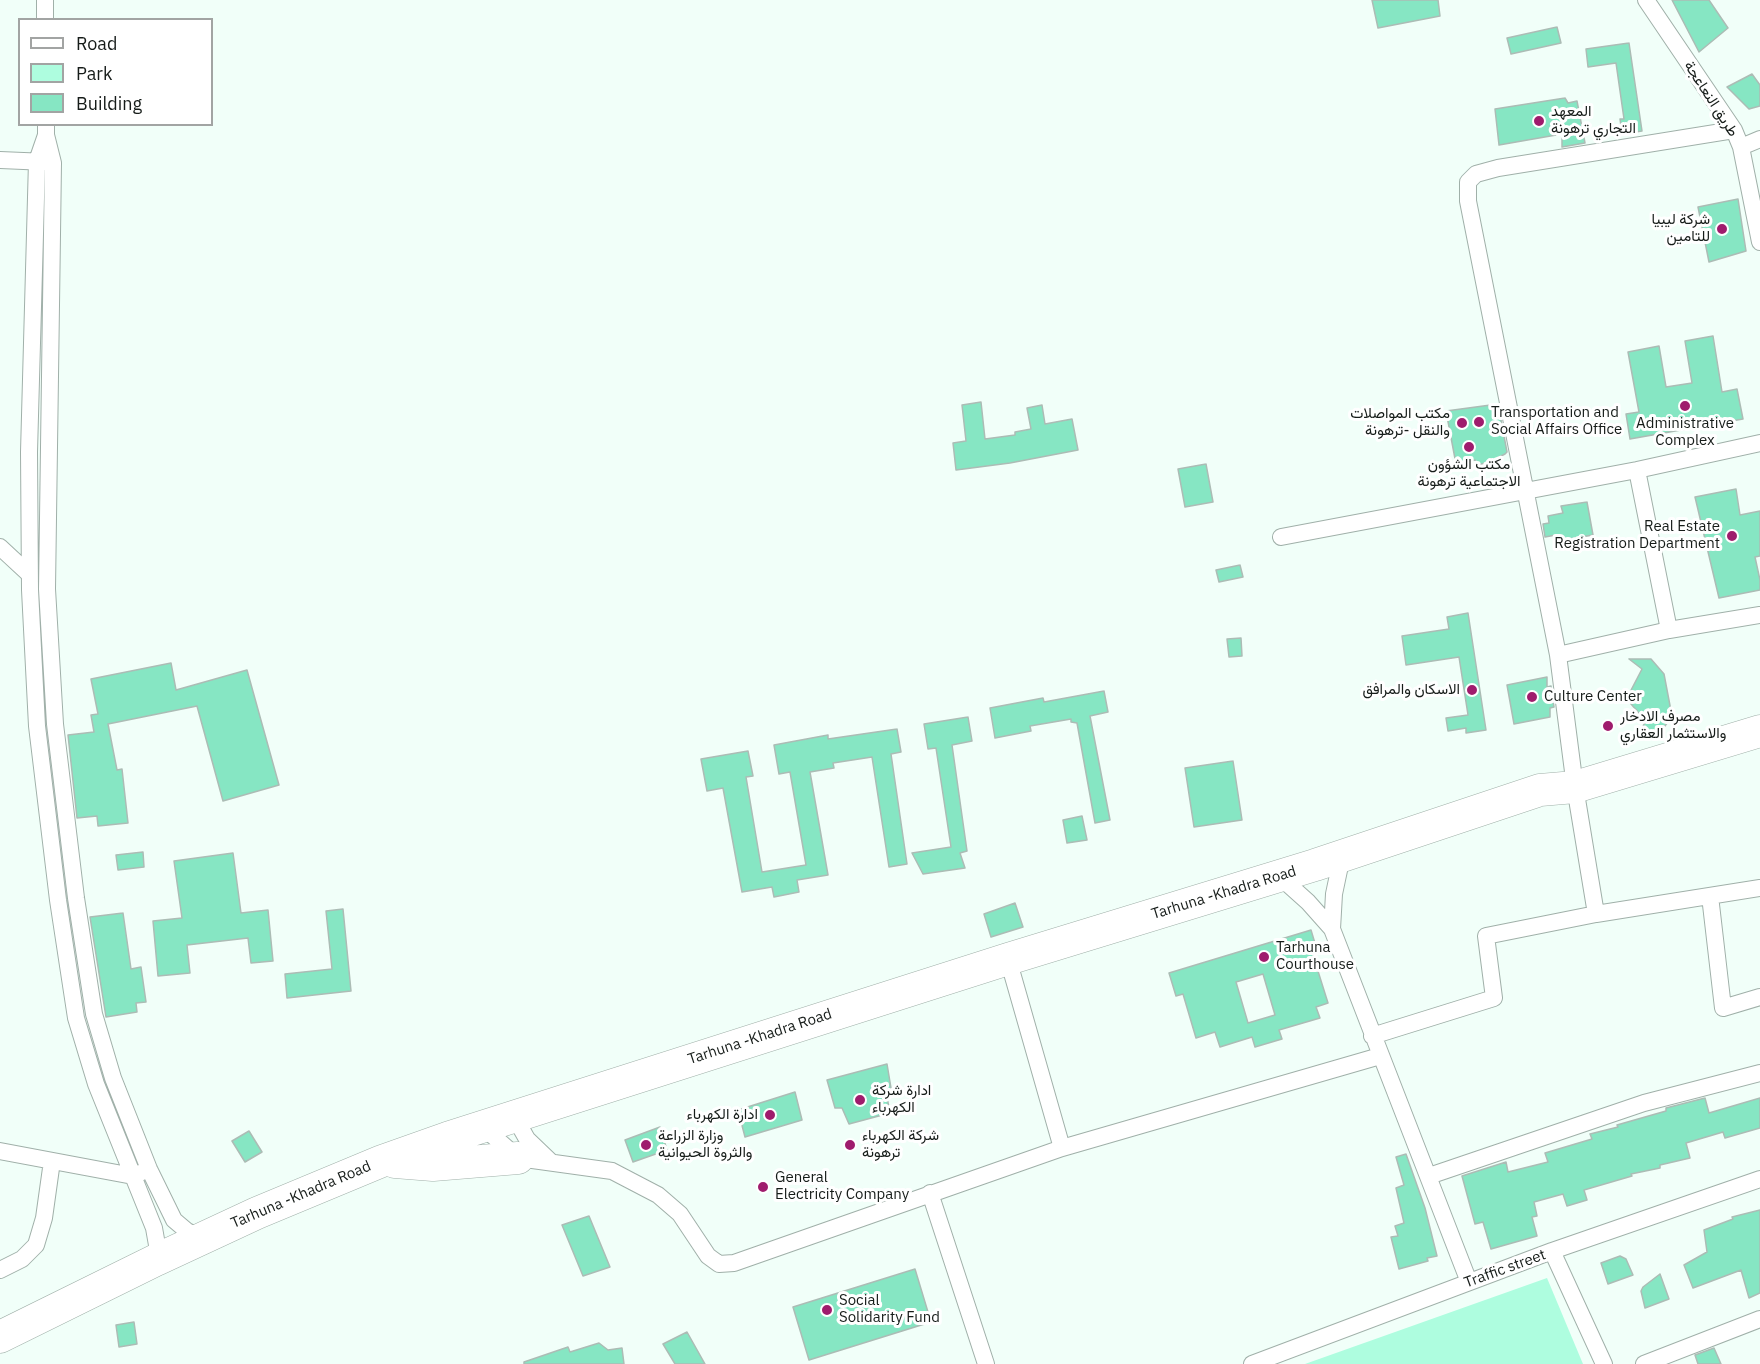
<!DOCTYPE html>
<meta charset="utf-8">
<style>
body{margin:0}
#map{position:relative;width:1760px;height:1364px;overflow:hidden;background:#f1fff9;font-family:"IBM Plex Sans",sans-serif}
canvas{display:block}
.legend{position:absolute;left:18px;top:18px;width:195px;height:108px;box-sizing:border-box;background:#fff;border:2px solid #a2a4a3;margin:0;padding:8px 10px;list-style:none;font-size:18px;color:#161c19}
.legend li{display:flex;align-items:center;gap:12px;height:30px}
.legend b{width:30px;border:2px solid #a2a4a3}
</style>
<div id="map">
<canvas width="1760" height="1364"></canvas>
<ul class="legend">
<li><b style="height:8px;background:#fff"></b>Road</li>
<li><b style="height:16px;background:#aefddf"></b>Park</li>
<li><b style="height:16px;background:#86e6c3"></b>Building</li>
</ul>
</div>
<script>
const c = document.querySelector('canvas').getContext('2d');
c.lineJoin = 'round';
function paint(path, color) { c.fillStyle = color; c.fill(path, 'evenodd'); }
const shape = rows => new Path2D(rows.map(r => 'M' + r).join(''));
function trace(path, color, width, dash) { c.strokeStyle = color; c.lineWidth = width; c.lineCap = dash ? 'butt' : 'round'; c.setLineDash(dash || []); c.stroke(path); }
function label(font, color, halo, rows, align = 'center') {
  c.font = font + ' "IBM Plex Sans",Vazirmatn,sans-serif'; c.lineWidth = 6; c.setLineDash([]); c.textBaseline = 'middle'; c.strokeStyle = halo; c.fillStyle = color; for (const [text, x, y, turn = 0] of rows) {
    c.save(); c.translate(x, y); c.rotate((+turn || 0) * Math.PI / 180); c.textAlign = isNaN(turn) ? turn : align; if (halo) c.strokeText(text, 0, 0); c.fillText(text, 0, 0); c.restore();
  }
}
const green = shape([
 [1547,1278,1583,1364,1305,1364]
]);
const building = shape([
 [1372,0,1438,0,1440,16,1378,28,1372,0],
 [1672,0,1709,0,1728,28,1699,52,1672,0],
 [1557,27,1561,43,1511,54,1507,38,1557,27],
 [1629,43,1642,131,1622,134,1620,119,1624,119,1616,63,1588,67,1586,49,1629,43],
 [1752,74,1760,85,1760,106,1749,109,1727,87,1752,74],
 [1565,98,1568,103,1577,101,1585,143,1562,147,1562,134,1499,145,1495,109,1565,98],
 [1738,199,1746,251,1709,262,1698,207,1738,199],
 [1713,336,1722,392,1737,389,1743,419,1630,439,1626,414,1639,412,1628,352,1659,346,1666,387,1692,383,1685,341,1713,336],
 [981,402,985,439,1015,435,1015,432,1031,429,1027,408,1042,405,1045,424,1072,419,1078,450,1010,463,956,470,953,443,966,441,962,405,981,402],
 [1498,404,1507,452,1505,454,1497,458,1497,460,1478,465,1475,460,1456,464,1446,411,1498,404],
 [1206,464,1213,502,1185,507,1178,469,1206,464],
 [1736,489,1740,515,1760,511,1760,556,1755,557,1760,580,1760,590,1719,598,1695,497,1736,489],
 [1587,502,1593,535,1557,541,1556,535,1545,537,1543,524,1549,523,1548,516,1563,513,1561,506,1587,502],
 [1240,565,1243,577,1219,582,1216,570,1240,565],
 [1468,613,1486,730,1466,733,1466,728,1448,731,1446,718,1468,715,1459,657,1406,665,1402,636,1449,629,1447,617,1468,613],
 [1241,638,1242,656,1229,657,1227,639,1241,638],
 [1629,659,1651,659,1664,674,1672,716,1660,733,1639,733,1646,721,1631,704,1629,694,1642,669,1629,659],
 [171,663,176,690,247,670,279,785,223,801,197,706,108,724,117,770,122,769,128,823,98,826,97,816,77,818,68,735,94,732,91,715,98,714,91,679,171,663],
 [1547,677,1547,687,1551,686,1554,707,1550,708,1550,717,1514,724,1507,685,1547,677],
 [1104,691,1108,712,1090,716,1110,820,1095,823,1077,723,1071,722,1071,719,1030,726,1031,731,995,738,990,708,1043,698,1044,702,1104,691],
 [968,717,972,741,952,745,967,851,960,853,965,868,923,874,912,853,951,847,936,748,928,749,924,724,968,717],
 [897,729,901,752,891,754,907,864,889,867,872,757,833,763,834,768,810,772,828,875,797,880,799,892,774,897,772,887,742,892,723,788,707,791,701,759,748,751,753,776,746,777,762,872,806,865,790,772,779,774,774,745,828,735,828,739,897,729],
 [1233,761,1242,820,1194,827,1185,768,1233,761],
 [1082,816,1087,840,1067,843,1063,820,1082,816],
 [143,852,144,867,118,870,116,855,143,852],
 [233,853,241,913,268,910,273,961,251,963,248,938,187,945,190,973,158,976,153,921,182,918,174,861,233,853],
 [1015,903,1023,927,991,937,984,914,1015,903],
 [343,909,351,991,287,998,285,974,332,969,326,911,343,909],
 [123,913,131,969,141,967,146,1002,136,1003,137,1012,106,1017,90,917,123,913],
 [1311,930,1317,950,1312,952,1328,1003,1316,1007,1320,1018,1279,1030,1282,1039,1255,1047,1252,1037,1220,1047,1215,1032,1196,1038,1183,994,1176,996,1169,973,1311,930],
 [1263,974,1275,1015,1248,1023,1236,982,1263,974],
 [887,1064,891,1088,886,1092,890,1113,849,1124,842,1108,835,1108,827,1080,887,1064],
 [795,1092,802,1120,745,1137,738,1110,795,1092],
 [1705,1098,1709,1113,1760,1098,1760,1128,1725,1138,1723,1132,1686,1143,1690,1158,1660,1165,1660,1168,1631,1174,1632,1176,1584,1190,1587,1200,1567,1206,1563,1194,1534,1202,1537,1216,1532,1217,1537,1236,1491,1249,1483,1222,1475,1224,1462,1176,1506,1162,1508,1172,1548,1162,1545,1153,1592,1139,1590,1134,1618,1127,1617,1125,1666,1111,1666,1108,1705,1098],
 [660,1127,667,1150,633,1162,625,1140,660,1127],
 [249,1131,262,1152,245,1162,232,1141,249,1131],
 [1406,1154,1425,1208,1437,1256,1427,1258,1428,1261,1399,1269,1391,1237,1398,1236,1395,1226,1404,1223,1396,1188,1404,1185,1396,1157,1406,1154],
 [1760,1210,1760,1293,1749,1298,1741,1270,1693,1288,1684,1265,1707,1252,1704,1230,1733,1219,1732,1217,1760,1210],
 [589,1216,610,1267,583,1276,562,1225,589,1216],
 [1620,1256,1626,1259,1633,1275,1608,1284,1601,1263,1620,1256],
 [915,1269,931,1322,809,1360,793,1307,915,1269],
 [1660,1274,1669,1299,1645,1308,1641,1291,1643,1287,1660,1274],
 [134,1322,137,1344,119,1347,116,1325,134,1322],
 [687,1332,705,1364,675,1364,663,1344,687,1332],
 [599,1343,608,1350,622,1348,624,1364,524,1364,524,1362,568,1347,570,1352,599,1343],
 [1714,1348,1721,1364,1698,1364,1695,1355,1714,1348]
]);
const street = shape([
 [45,0,45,20],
 [1646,0,1734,130,1741,147,1760,242],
 [46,124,46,135,53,163,47,589,55,724,76,898,94,1014,113,1078,149,1169,174,1220,187,1231,202,1239],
 [46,135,37,161,29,452,30,590,37,726,58,900,76,1018,96,1084,154,1228,157,1245,156,1260],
 [1741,147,1760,139],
 [0,160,47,162],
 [1637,470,1669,630],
 [1281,537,1637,470,1760,443],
 [0,547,29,574],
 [1558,655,1669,630,1760,615],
 [1279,876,1308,902,1332,929,1469,1282],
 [1710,896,1723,1008,1760,997],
 [1596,914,1575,787,1558,655,1468,201,1468,182,1476,174,1498,168,1734,130],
 [1332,929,1334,894,1342,856],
 [1008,959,1062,1148],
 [1372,1036,1494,998,1486,936,1596,914,1760,888],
 [514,1116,527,1139,551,1162],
 [482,1126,518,1158,612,1171,658,1195,680,1214,708,1256,719,1264,734,1263,1062,1148,1380,1056],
 [0,1151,133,1176,140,1173],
 [1429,1176,1644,1103,1760,1073],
 [930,1193,986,1364],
 [1552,1251,1604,1364],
 [0,1270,22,1259,36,1245,44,1218,52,1161],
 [1252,1364,1552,1251,1760,1179],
 [1644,1364,1760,1319]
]);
const highway = shape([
 [395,1162,433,1165,518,1158],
 [0,1337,156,1260,257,1213,382,1161,447,1138,1008,959,1315,865,1540,790,1575,787,1760,731]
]);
const markers = [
 [1539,121,6,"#9f1c6d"],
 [1722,229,6,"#9f1c6d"],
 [1685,406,6,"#9f1c6d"],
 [1479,422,6,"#9f1c6d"],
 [1462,423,6,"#9f1c6d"],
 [1469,447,6,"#9f1c6d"],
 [1732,536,6,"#9f1c6d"],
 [1472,690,6,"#9f1c6d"],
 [1532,697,6,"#9f1c6d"],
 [1608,726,6,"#9f1c6d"],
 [1264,957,6,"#9f1c6d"],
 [860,1100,6,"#9f1c6d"],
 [770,1115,6,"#9f1c6d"],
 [646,1145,6,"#9f1c6d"],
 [850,1145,6,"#9f1c6d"],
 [763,1187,6,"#9f1c6d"],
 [827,1310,6,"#9f1c6d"]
];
const streetNames = [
 ["طريق النعاعجة",1711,99,57],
 ["Tarhuna -Khadra Road",1224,893,-17],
 ["Tarhuna -Khadra Road",760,1037,-18],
 ["Tarhuna -Khadra Road",301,1195,-23],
 ["Traffic street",1505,1269,-20]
];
const poiNames = [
 ["المعهد",1551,112],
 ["التجاري ترهونة",1551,129],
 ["شركة ليبيا",1710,220,"right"],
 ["للتامين",1710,237,"right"],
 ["Transportation and",1491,413],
 ["Social Affairs Office",1491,430],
 ["مكتب المواصلات",1450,414,"right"],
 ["والنقل -ترهونة",1450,431,"right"],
 ["Administrative",1685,424,"center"],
 ["Complex",1685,441,"center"],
 ["مكتب الشؤون",1469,465,"center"],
 ["الاجتماعية ترهونة",1469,482,"center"],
 ["Real Estate",1720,527,"right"],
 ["Registration Department",1720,544,"right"],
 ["الاسكان والمرافق",1460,690,"right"],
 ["Culture Center",1544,697],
 ["مصرف الادخار",1620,717],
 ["والاستثمار العقاري",1620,734],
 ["Tarhuna",1276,948],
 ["Courthouse",1276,965],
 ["ادارة شركة",872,1091],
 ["الكهرباء",872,1108],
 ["ادارة الكهرباء",758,1115,"right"],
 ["وزارة الزراعة",658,1136],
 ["والثروة الحيوانية",658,1153],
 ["شركة الكهرباء",862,1136],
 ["ترهونة",862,1153],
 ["General",775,1178],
 ["Electricity Company",775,1195],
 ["Social",839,1301],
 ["Solidarity Fund",839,1318]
];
paint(green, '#aefddf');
paint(building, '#86e6c3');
trace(building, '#acbcb5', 1.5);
trace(street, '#a0b0a9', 18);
trace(highway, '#a0b0a9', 33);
trace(street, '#fff', 16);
trace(highway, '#fff', 32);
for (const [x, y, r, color] of markers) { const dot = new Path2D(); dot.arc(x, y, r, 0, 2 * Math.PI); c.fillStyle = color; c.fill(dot); trace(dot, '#fff', 2); }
label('15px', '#161c19', '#fff', streetNames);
label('15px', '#161c19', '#fff', poiNames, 'left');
</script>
